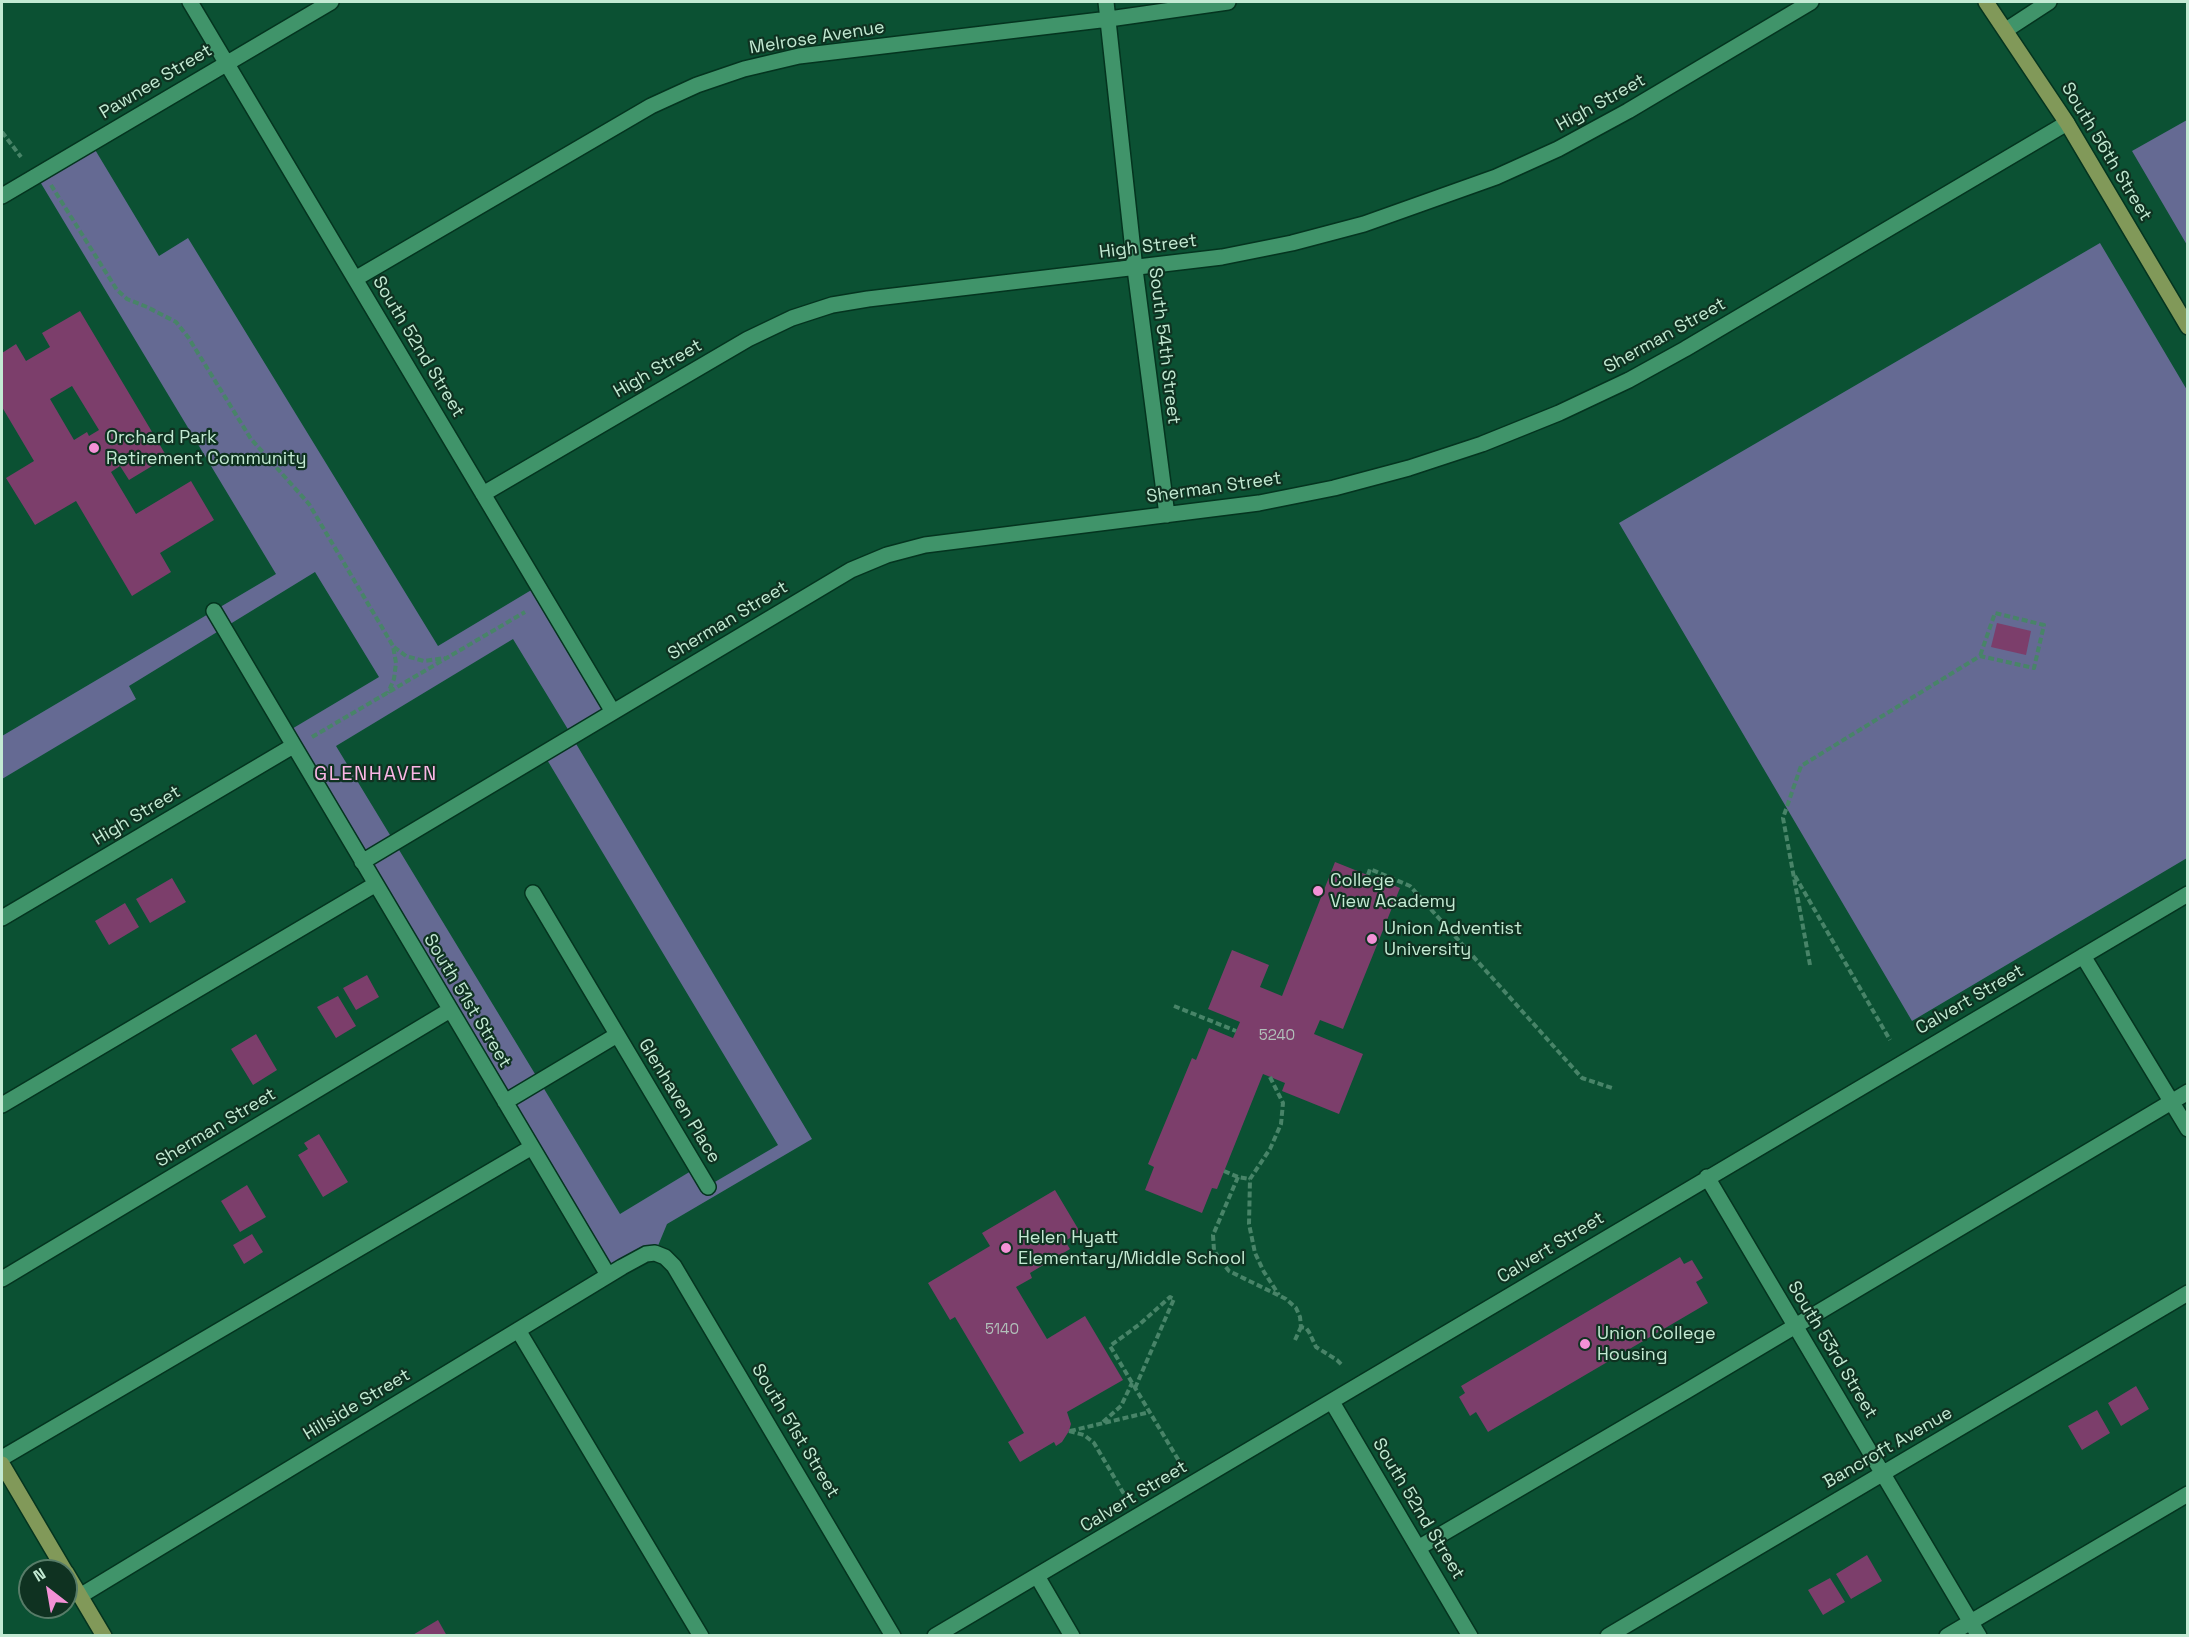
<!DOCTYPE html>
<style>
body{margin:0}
#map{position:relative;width:2189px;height:1637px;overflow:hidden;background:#0b5133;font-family:"Space Grotesk",sans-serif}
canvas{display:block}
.frame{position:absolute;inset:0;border:3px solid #c3ead3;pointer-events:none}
.north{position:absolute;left:18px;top:1559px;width:60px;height:60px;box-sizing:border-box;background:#0f3221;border:2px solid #577c68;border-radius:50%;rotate:329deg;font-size:16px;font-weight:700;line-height:24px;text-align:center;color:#c3ead3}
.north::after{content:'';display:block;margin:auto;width:21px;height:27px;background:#f391d6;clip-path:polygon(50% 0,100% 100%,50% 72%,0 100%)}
</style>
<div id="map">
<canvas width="2189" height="1637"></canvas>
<div class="frame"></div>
<div class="north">N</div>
</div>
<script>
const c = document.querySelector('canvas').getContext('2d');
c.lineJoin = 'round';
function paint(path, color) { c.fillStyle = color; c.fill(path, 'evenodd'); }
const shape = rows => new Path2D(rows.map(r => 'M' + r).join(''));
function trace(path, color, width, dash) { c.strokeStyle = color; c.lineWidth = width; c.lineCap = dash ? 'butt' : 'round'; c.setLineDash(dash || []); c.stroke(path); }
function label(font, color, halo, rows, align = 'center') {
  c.font = font + ' "Space Grotesk",sans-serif'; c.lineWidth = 4.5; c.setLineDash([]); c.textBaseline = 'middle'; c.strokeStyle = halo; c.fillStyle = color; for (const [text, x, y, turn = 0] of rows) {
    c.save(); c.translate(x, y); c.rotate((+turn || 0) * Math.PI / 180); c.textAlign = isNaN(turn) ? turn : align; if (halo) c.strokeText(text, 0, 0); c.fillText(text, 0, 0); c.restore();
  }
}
const green = shape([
 [2187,120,2187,245,2132,151],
 [91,143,159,256,188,238,438,646,538,586,613,712,572,737,812,1139,667,1224,655,1253,608,1275,285,733,379,677,315,572,129,686,136,699,2,779,2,736,276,574,36,175],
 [513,639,572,736,543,753,778,1145,708,1186,696,1168,620,1214,336,746],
 [2100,243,2187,390,2187,858,1912,1021,1619,523]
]);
const building = shape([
 [80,311,167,457,129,480,120,466,111,472,136,514,191,481,214,520,160,553,171,572,132,596,76,501,35,525,6,478,34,461,2,407,2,353,16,344,26,361,50,347,42,333],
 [72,386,99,430,89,436,87,432,74,440,50,399],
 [1997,623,2031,631,2026,655,1991,647],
 [1335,862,1400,888,1343,1029,1320,1020,1314,1034,1363,1054,1339,1114,1282,1091,1285,1083,1263,1074,1217,1189,1212,1188,1202,1213,1145,1190,1154,1167,1148,1164,1192,1058,1196,1060,1209,1028,1233,1038,1240,1022,1208,1009,1232,950,1269,965,1260,987,1282,996],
 [172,878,186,902,150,923,136,899],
 [125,903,139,927,109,945,95,921],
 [367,975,379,997,356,1010,343,988],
 [338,996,356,1026,336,1038,317,1007],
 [256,1034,277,1070,253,1085,231,1049],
 [319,1134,348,1182,323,1197,298,1155,308,1149,304,1143],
 [247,1185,266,1217,240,1232,221,1201],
 [1055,1190,1080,1232,1065,1241,1070,1249,1030,1273,1032,1278,1016,1287,1047,1339,1085,1316,1123,1380,1067,1412,1071,1424,1069,1431,1062,1442,1056,1446,1054,1442,1020,1462,1008,1442,1024,1433,955,1317,950,1320,928,1283,990,1246,982,1233],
 [252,1234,263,1252,244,1264,233,1245],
 [1680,1257,1684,1264,1692,1260,1703,1278,1696,1282,1708,1303,1488,1432,1476,1412,1470,1416,1459,1397,1465,1393,1461,1386],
 [2136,1386,2149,1409,2121,1426,2108,1403],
 [2097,1410,2110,1433,2082,1450,2068,1426],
 [1867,1555,1882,1581,1851,1599,1836,1574],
 [1830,1578,1845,1602,1823,1615,1808,1590],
 [438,1620,447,1636,411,1636]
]);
const path = shape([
 [2,132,21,157],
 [51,185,117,290,127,299,147,307,176,322,188,337,251,439,309,504,393,646,396,663,394,679,388,693],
 [394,647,406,656,424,661,445,658],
 [312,737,525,612],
 [1368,875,1370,869,1410,886,1582,1078,1612,1088],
 [1795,876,1890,1040],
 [1810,965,1783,818,1801,766,1980,656,2034,668,2044,625,1995,613,1980,656],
 [1174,1006,1236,1031],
 [1270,1077,1283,1103,1281,1124,1270,1149,1250,1179,1249,1224,1255,1253,1264,1272,1279,1295],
 [1224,1171,1238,1177,1250,1179],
 [1238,1177,1213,1235,1214,1250,1220,1260,1229,1271,1286,1299,1296,1308,1300,1317,1301,1327,1306,1328,1309,1332,1316,1347,1337,1360,1342,1365],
 [1295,1340,1301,1327],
 [1135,1388,1174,1299,1170,1297,1140,1324,1110,1346,1185,1471],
 [1103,1422,1121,1406,1132,1383],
 [1069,1431,1084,1435,1094,1443,1124,1494],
 [1070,1431,1150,1412]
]);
const minor = shape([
 [190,2,613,712],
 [1106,2,1135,269,1167,515],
 [2006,30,2049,2],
 [2,196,331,2],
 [355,279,651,106,697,85,744,69,799,56,1109,19,1228,2],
 [483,494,748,339,792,318,832,305,868,299,1222,257,1292,243,1364,224,1496,177,1558,149,1628,111,1811,2],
 [214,611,608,1275],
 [362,862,851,570,887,555,925,545,1259,503,1334,488,1409,468,1482,444,1559,413,1629,380,1685,349,2067,123],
 [533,893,708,1187],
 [2,918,293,746],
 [2083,956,2188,1129],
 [505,1102,617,1035],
 [2,1105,376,884],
 [1707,1177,1979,1636],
 [2,1279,450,1010],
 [518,1330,701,1636],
 [1332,1402,1470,1636],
 [2,1458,532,1147],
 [1418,1548,1688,1390,2188,1092],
 [1037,1576,1072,1636],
 [80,1596,622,1267,646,1254,655,1253,665,1257,674,1266,893,1636],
 [935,1636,2188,894],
 [1608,1636,2188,1293],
 [1947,1636,2188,1494]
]);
const major = shape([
 [1986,2,2067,123,2188,327],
 [2,1464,65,1571],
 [66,1572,104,1636]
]);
const markers = [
 [94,448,6,"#f391d6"],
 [1318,891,6,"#f391d6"],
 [1372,939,6,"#f391d6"],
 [1006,1248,6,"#f391d6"],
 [1585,1344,6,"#f391d6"]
];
const numberNames = [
 ["5240",1277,1036],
 ["5140",1002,1330]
];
const streetNames = [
 ["Melrose Avenue",817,38,-9],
 ["Pawnee Street",156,82,-31],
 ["High Street",1601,103,-29],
 ["South 56th Street",2106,152,59],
 ["High Street",1148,247,-7],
 ["Sherman Street",1665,336,-29],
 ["South 54th Street",1164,346,83],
 ["South 52nd Street",418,347,59],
 ["High Street",658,369,-30],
 ["Sherman Street",1214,488,-8],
 ["Sherman Street",728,621,-31],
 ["High Street",137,816,-31],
 ["Calvert Street",1970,1000,-30],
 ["South 51st Street",467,1001,59],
 ["Glenhaven Place",679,1101,59],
 ["Sherman Street",216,1128,-31],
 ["Calvert Street",1551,1248,-31],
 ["South 53rd Street",1832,1350,59],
 ["Hillside Street",357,1405,-31],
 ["South 51st Street",795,1431,59],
 ["Bancroft Avenue",1888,1448,-30],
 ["Calvert Street",1134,1497,-31],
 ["South 52nd Street",1418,1509,59]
];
const poiNames = [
 ["Orchard Park",106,438],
 ["Retirement Community",106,459],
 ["College",1330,881],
 ["View Academy",1330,902],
 ["Union Adventist",1384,929],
 ["University",1384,950],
 ["Helen Hyatt",1018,1238],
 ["Elementary/Middle School",1018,1259],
 ["Union College",1597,1334],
 ["Housing",1597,1355]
];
const neighbourhoodNames = [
 ["GLENHAVEN",376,775]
];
paint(green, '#656a93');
paint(building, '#7c3e6b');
trace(minor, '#04341f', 18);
trace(major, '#04341f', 18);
trace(path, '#488468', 4, [6, 3]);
trace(minor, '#40946a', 15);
trace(major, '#819959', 15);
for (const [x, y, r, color] of markers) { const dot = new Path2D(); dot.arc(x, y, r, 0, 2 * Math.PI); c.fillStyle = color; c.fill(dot); trace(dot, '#0f3221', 2); }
label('15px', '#b1bfb9', null, numberNames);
label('18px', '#c3ead3', '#0f3221', streetNames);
label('18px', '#c3ead3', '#0f3221', poiNames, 'left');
c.letterSpacing = '1.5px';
label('20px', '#fbb6e5', '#0f3221', neighbourhoodNames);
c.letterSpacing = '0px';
</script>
